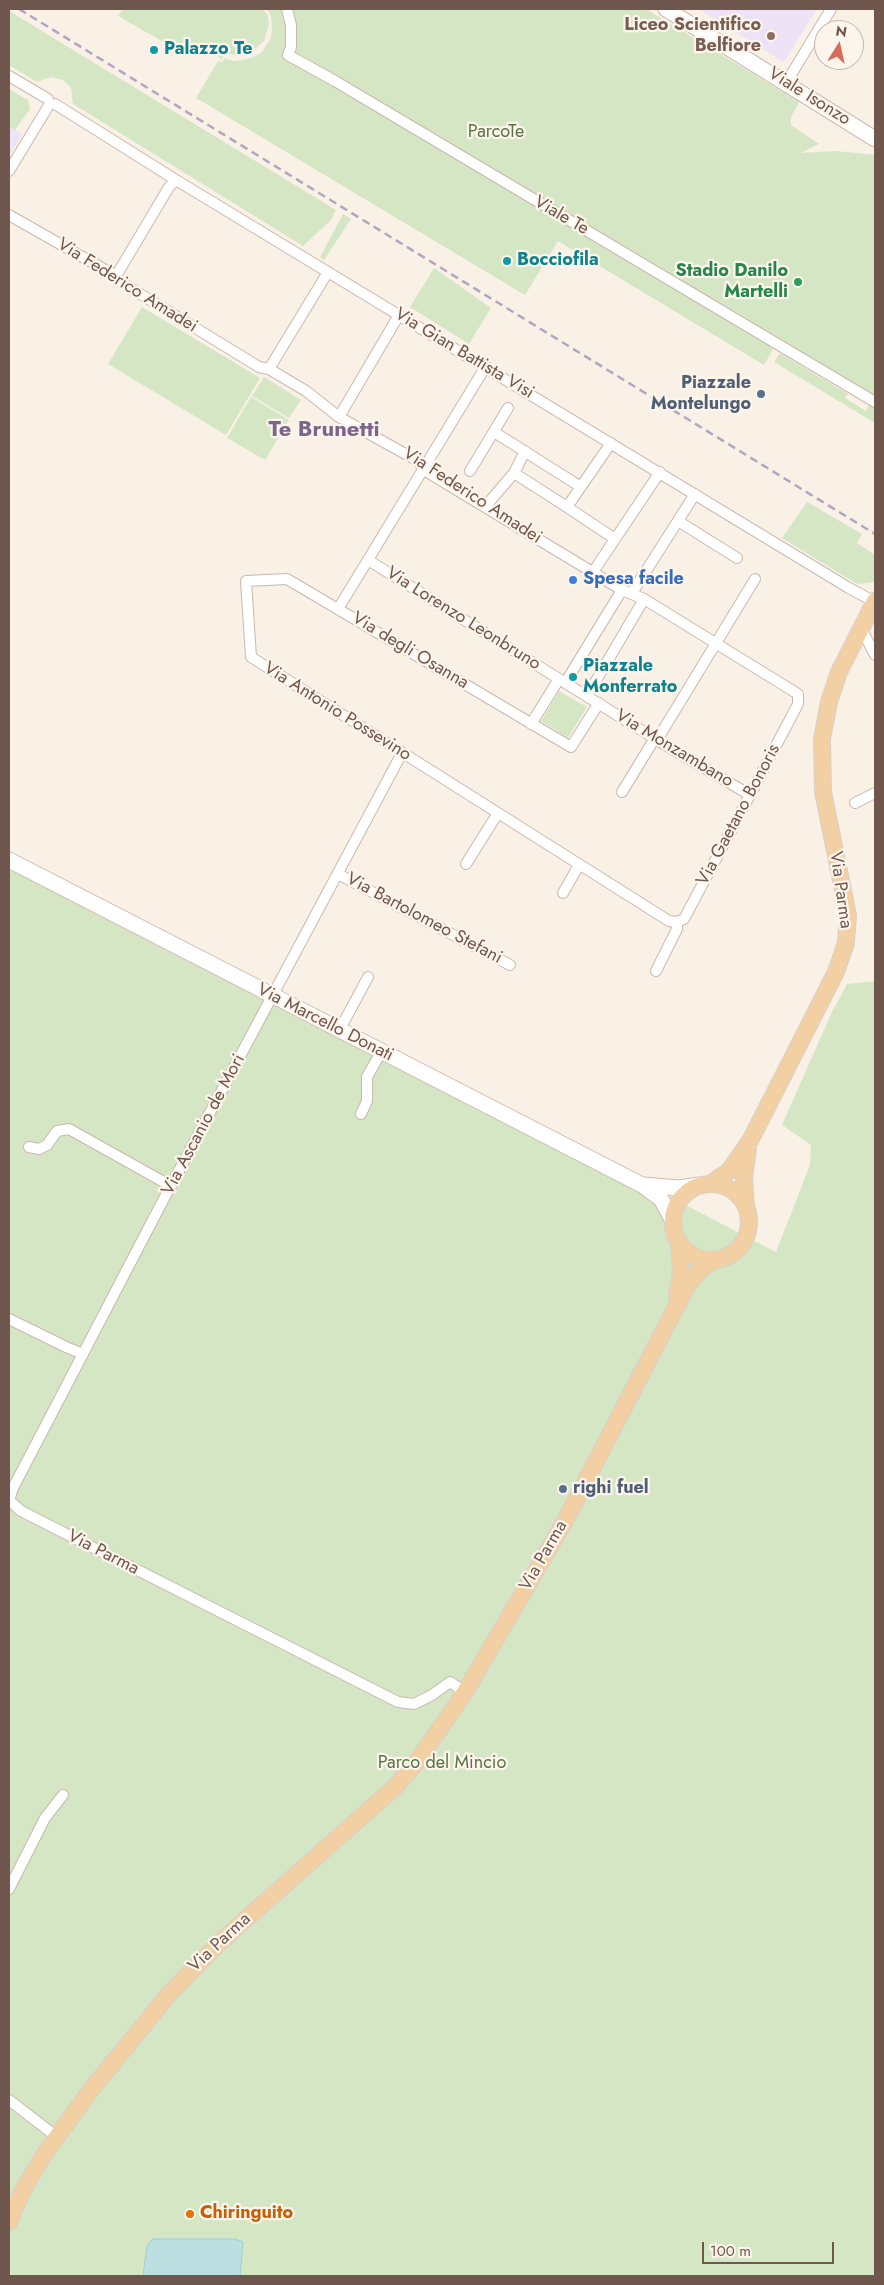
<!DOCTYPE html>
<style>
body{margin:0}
#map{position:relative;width:884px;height:2285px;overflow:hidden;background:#faf1e6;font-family:Jost,sans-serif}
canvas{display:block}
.frame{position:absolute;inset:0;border:10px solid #70574d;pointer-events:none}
.north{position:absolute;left:814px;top:20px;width:50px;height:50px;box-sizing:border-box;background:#fdf5eb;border:1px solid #c5b6ac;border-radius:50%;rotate:10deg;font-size:14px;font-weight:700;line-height:20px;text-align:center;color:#70574d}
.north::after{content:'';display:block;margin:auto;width:18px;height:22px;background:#d86a57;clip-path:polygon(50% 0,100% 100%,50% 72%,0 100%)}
.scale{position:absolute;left:702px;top:2242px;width:132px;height:22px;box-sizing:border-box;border:2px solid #70574d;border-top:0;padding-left:6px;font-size:15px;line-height:18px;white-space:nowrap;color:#70574d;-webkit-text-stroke:4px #fdf5eb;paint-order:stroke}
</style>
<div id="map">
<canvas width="884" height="2285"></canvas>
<div class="frame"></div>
<div class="north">N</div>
<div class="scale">100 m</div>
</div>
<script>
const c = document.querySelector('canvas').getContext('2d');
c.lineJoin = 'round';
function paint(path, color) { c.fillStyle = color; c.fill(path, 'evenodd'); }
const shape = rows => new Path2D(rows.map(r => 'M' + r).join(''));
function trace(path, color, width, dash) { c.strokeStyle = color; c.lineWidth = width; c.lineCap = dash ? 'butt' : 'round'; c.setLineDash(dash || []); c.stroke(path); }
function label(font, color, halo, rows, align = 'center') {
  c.font = font + ' Jost,sans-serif'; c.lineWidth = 4.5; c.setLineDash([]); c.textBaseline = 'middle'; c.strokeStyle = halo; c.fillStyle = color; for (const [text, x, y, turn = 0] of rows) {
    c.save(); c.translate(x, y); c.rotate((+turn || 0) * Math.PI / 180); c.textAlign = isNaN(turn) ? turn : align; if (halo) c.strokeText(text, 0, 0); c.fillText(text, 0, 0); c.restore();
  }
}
const education = shape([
 [698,9,817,9,784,62],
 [9,126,22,134,9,156]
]);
const green = shape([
 [123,9,263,9,268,16,269,24,264,41,249,54,241,56,225,53,222,59,202,47,199,52,193,49,188,56,118,16],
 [267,9,646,9,799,102,791,117,791,125,819,144,801,153,836,151,875,155,875,396,734,311,773,349,764,365,558,241,525,295,196,98,218,61,222,62,225,58,233,61,244,60,254,57,262,52,271,38,272,29,271,16],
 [9,11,336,210,331,220,303,246,73,104,71,88,63,80,51,77,37,82,9,65],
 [9,89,28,100,30,109,15,130,9,126],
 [343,214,351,219,324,260,320,257],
 [434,268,491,308,469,344,410,307],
 [142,307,260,378,226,435,108,364],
 [780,353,848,394,845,398,866,411,869,405,875,409,875,423,774,362],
 [264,377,301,400,289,418,252,396],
 [251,397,289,420,265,460,227,438],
 [807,502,862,534,857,543,875,555,875,582,857,584,782,538],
 [559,691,587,707,568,738,541,721],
 [9,853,776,1252,810,1165,811,1145,782,1125,831,1014,847,984,875,981,875,2276,9,2276]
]);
const water = shape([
 [153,2239,235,2239,243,2242,240,2276,143,2276,147,2246,153,2239]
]);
const street = shape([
 [287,9,291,25,291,47,288,55,335,81,875,402],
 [9,76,48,99],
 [786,83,831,9],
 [55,104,176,180,849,588,875,602],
 [9,171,49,105],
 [9,215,116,276,119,281,259,367,269,369,306,391,339,417,418,461,424,470,622,590,644,599,798,694,798,704,750,795,684,919,677,922],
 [116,276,169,187,176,180],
 [269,369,328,272],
 [339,417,399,315],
 [494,432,581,487],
 [470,471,508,408],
 [514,473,525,451],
 [485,507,514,473,567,507,611,443],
 [567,507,615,539],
 [678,521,737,558],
 [368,560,657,740,750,795],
 [593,572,660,472],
 [632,593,695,494],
 [338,609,486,366],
 [861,628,875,655],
 [565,683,622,590],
 [587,696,644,599],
 [599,703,571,747,287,579,246,581,251,657,669,921,677,922],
 [531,724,559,679],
 [657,740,755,579],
 [622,792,655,738],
 [855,803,875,793],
 [466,864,498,813],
 [338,874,510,965],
 [563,893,579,865],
 [656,971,677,929,677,922],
 [339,1031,368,977],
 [361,1114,367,1101,367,1077,381,1052],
 [29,1147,39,1149,47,1145,57,1131,69,1129,171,1186],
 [9,1319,66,1347,83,1354],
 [9,1500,13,1488,159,1208,402,753],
 [9,1500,21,1511,398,1702,414,1704,432,1695,450,1682,465,1692],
 [9,1889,45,1818,63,1795],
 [9,2100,57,2137]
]);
const secondary = shape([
 [666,9,875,139],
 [9,860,642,1185,661,1199,672,1219],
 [644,1185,679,1188,699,1185]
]);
const primary = shape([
 '673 1222a38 38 0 1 1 76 0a38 38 0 1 1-76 0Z',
 [710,1184,729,1171,751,1139,836,972,846,943,848,915,823,792,822,739,829,702,839,672,875,601],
 [746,1207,744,1178,748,1149],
 [677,1296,681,1273,679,1244],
 [9,2222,22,2192,43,2156,90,2091,169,1994,219,1943,395,1787,416,1763,465,1692,565,1521,688,1284,704,1267,716,1260]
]);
const rail = shape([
 [19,9,875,534]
]);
const markers = [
 [771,36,5,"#8d6e63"],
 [154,50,5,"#0f9aa8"],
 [507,261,5,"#0f9aa8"],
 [798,282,5,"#2e9e5b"],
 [761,394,5,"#5c6f8a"],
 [573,580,5,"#3f7fe0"],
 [573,677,5,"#0f9aa8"],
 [563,1489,5,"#5c6f8a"],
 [190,2214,5,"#e8710a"]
];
const educationNames = [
 ["Liceo Scientifico",761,26],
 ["Belfiore",761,47]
];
const cultureNames = [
 ["Palazzo Te",164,50],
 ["Bocciofila",517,261],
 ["Piazzale",583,667],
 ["Monferrato",583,688]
];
const streetNames = [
 ["Viale Isonzo",809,97,32],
 ["Viale Te",561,216,30],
 ["Via Federico Amadei",127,286,32],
 ["Via Gian Battista Visi",464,354,31],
 ["Via Federico Amadei",472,496,33],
 ["Via Lorenzo Leonbruno",463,619,32],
 ["Via degli Osanna",410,651,31],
 ["Via Antonio Possevino",337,712,32],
 ["Via Monzambano",674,749,31],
 ["Via Gaetano Bonoris",739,815,-62],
 ["Via Parma",840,890,82],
 ["Via Bartolomeo Stefani",424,919,28],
 ["Via Marcello Donati",325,1023,27],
 ["Via Ascanio de Mori",204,1125,-62],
 ["Via Parma",103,1553,27],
 ["Via Parma",544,1556,-60],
 ["Via Parma",220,1943,-43]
];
const parkNames = [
 ["ParcoTe",496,133],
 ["Parco del Mincio",442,1764]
];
const leisureNames = [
 ["Stadio Danilo",788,272],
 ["Martelli",788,293]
];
const serviceNames = [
 ["Piazzale",751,384],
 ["Montelungo",751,405],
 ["righi fuel",573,1489,"left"]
];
const shopNames = [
 ["Spesa facile",583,580]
];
const foodNames = [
 ["Chiringuito",200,2214]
];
const districtNames = [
 ["Te Brunetti",324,431]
];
paint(education, '#ede2f6');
paint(green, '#d5e6c5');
paint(water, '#bcdfe1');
trace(water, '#a3ced2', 1);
trace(street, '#cab8ad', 12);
trace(secondary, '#cfbaae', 17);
trace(primary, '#d7d0cd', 18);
trace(street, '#fff', 10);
trace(secondary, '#fff', 15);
trace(primary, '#f2d0a4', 16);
trace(rail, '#b3a5c2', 2.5, [8, 5]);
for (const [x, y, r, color] of markers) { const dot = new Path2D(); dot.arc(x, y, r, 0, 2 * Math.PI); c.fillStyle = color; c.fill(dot); trace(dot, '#fdf5eb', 2); }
label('bold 18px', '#785e54', '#fdf5eb', educationNames, 'right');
label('bold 18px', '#0d838f', '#fdf5eb', cultureNames, 'left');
label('18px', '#70574d', '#fdf5eb', streetNames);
label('18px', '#577546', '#fdf5eb', parkNames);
label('bold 18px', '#27864d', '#fdf5eb', leisureNames, 'right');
label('bold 18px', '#4e5e75', '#fdf5eb', serviceNames, 'right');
label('bold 18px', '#366cbe', '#fdf5eb', shopNames, 'left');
label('bold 18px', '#c56008', '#fdf5eb', foodNames, 'left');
label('bold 22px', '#7c658c', '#fdf5eb', districtNames);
</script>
